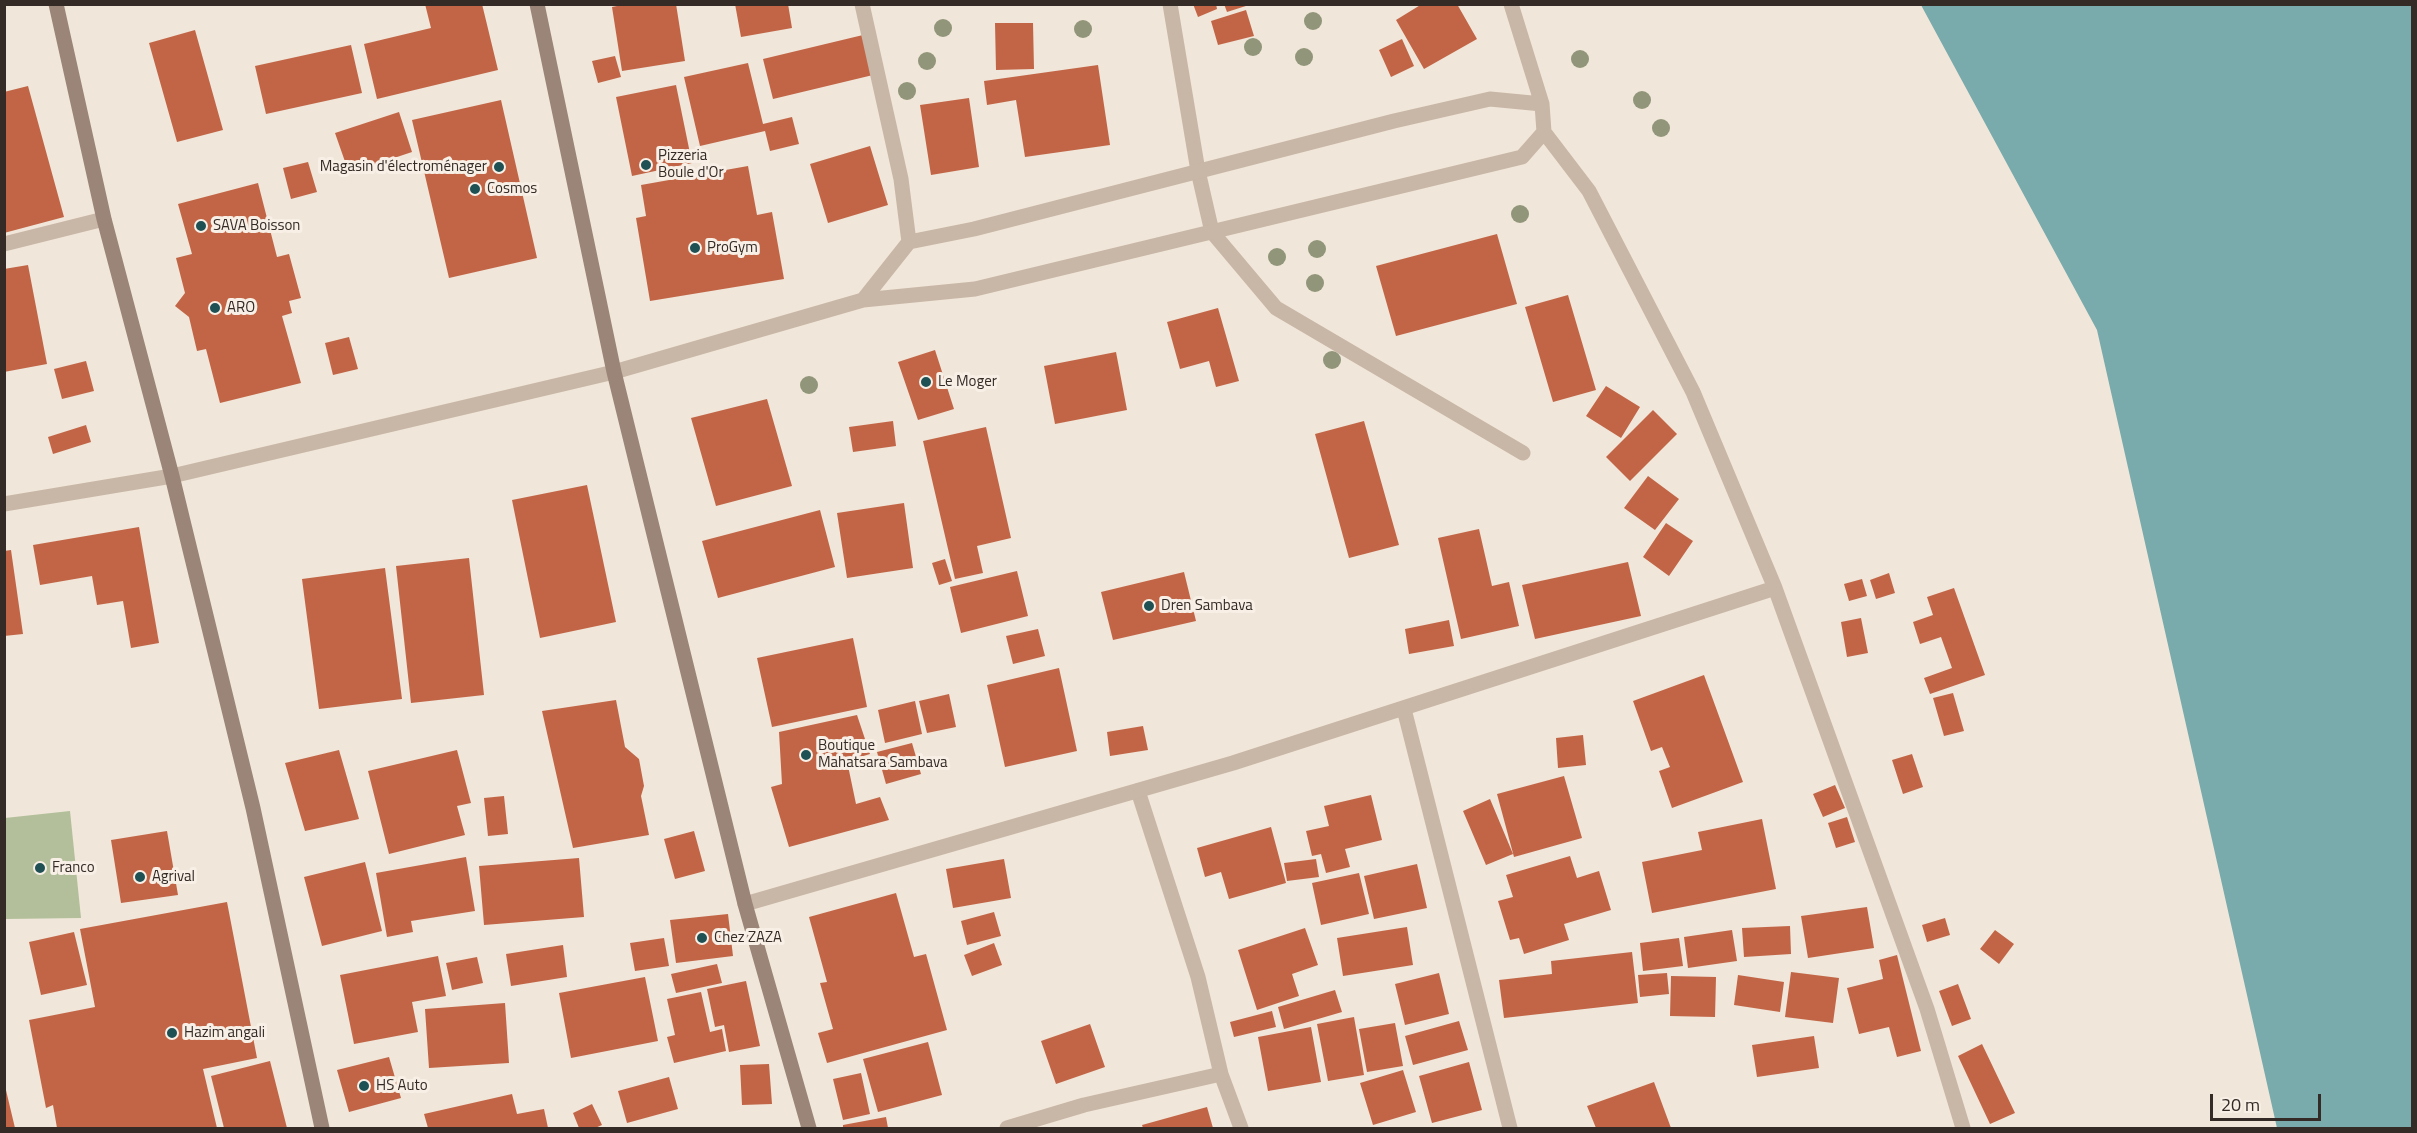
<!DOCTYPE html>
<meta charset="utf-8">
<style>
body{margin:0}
#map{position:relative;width:2417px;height:1133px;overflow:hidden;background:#f0e6d9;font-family:"Titillium Web",sans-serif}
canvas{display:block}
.frame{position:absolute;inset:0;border:6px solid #342b27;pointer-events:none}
.scale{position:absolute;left:2210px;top:1094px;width:111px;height:27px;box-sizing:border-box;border:3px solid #342b27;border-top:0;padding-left:8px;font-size:18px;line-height:21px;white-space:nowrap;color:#342b27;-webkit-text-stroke:4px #f8f0e6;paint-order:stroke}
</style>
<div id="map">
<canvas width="2417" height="1133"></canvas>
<div class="frame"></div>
<div class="scale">20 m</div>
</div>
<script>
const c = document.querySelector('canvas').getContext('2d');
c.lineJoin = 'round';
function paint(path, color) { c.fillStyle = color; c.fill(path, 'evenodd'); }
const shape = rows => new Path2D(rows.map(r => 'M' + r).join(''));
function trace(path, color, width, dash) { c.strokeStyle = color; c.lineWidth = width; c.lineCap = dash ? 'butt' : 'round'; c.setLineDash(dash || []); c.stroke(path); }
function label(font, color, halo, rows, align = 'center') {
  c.font = font + ' "Titillium Web",sans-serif'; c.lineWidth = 6; c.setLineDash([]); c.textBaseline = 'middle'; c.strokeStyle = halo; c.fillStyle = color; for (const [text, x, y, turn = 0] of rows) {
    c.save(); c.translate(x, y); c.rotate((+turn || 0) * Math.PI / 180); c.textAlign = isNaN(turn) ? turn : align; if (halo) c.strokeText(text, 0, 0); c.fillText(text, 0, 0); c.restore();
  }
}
const green = shape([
 [70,811,81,918,5,919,5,818]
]);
const water = shape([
 [1921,5,2412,5,2412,1128,2277,1128,2097,330]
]);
const building = shape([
 [425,4,482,4,498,70,377,99,364,44,431,28],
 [627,4,676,4,685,61,622,71,612,7],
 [735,4,788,4,792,28,741,37],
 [1193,4,1216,4,1217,9,1198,17],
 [1224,4,1249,4,1249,5,1227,12],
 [1422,4,1457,4,1477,39,1424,69,1396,20],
 [1246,10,1254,36,1218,45,1211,21],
 [995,23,1033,23,1034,69,996,70],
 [195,30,223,130,177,142,149,43],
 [863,35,873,75,773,99,763,59],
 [1402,39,1414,66,1391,77,1379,50],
 [351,45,362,93,266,114,255,66],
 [615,56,621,77,598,83,592,61],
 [748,63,763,124,792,117,799,144,770,151,765,131,700,146,684,77],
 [1098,65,1110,145,1025,157,1016,100,987,105,984,81],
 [676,85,692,163,632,176,616,97],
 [28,86,64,217,4,233,4,92],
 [969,98,979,167,931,175,920,105],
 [501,100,537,258,449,278,412,120],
 [399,112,412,152,349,173,335,133],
 [870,146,888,205,828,223,810,164],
 [308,162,317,192,291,199,283,168],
 [748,166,757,215,772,212,784,279,650,301,636,218,646,216,641,185],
 [258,183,277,257,289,254,301,298,289,301,292,313,282,316,301,383,220,403,206,349,197,351,189,317,175,306,185,293,176,258,192,254,178,204],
 [1497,234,1517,304,1396,336,1376,266],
 [28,265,47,364,4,372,4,269],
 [1568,295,1596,390,1553,402,1525,307],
 [1218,308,1239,381,1216,387,1209,361,1180,369,1167,322],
 [349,337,358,369,333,375,325,343],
 [935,350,954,409,918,420,898,362],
 [1116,352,1127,410,1055,424,1044,366],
 [86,361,94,391,62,399,54,369],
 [1606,386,1640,407,1621,438,1586,416],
 [767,399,792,486,716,506,691,418],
 [1653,410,1677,434,1630,481,1606,457],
 [893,421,896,446,853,452,849,427],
 [1364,421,1399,545,1349,558,1315,434],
 [86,425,91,442,53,454,48,437],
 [986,427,1011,538,977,546,983,573,955,579,923,441],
 [1648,476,1679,499,1655,530,1624,508],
 [587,485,616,622,540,638,512,500],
 [904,503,913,568,847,578,837,513],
 [820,510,835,567,718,598,702,541],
 [1666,523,1693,541,1669,576,1643,557],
 [139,527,159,643,131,648,123,601,97,605,92,576,40,585,33,545],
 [1479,529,1492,586,1509,582,1519,626,1461,639,1438,538],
 [11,550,23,634,4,636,4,551],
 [469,558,484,695,411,703,396,566],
 [945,559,952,581,939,585,932,563],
 [1628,562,1641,616,1535,639,1522,585],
 [385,568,402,699,319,709,302,579],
 [1017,571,1028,616,961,633,950,587],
 [1184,572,1196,621,1113,640,1101,592],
 [1889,573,1895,593,1876,599,1870,580],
 [1862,579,1867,596,1849,601,1844,584],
 [1954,588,1985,675,1930,694,1924,678,1952,668,1941,637,1920,644,1913,622,1933,615,1927,597],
 [1861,618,1868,653,1847,657,1841,622],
 [1449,620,1454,646,1409,654,1405,629],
 [1038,629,1045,656,1013,664,1006,636],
 [853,638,867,707,772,727,757,658],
 [1059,668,1077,751,1005,767,987,685],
 [1704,675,1743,782,1672,808,1659,771,1670,767,1662,747,1651,751,1633,701],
 [1953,693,1964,731,1944,736,1933,698],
 [949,694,956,727,927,733,919,701],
 [616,700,625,747,639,759,644,786,641,796,649,835,573,848,542,711],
 [915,701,922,734,885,743,878,710],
 [857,715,870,754,847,761,856,804,880,797,889,820,789,847,771,787,782,784,779,732],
 [1143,726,1148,750,1110,756,1107,732],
 [1583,735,1586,765,1558,768,1556,738],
 [912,743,921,774,886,784,877,752],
 [339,750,359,819,305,831,285,763],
 [457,750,471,803,457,806,465,835,389,854,368,771],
 [1912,754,1923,787,1903,794,1892,760],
 [1564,776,1582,838,1514,857,1497,794],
 [1835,785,1845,808,1823,817,1813,794],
 [1371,795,1382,840,1345,849,1350,867,1326,873,1321,854,1312,856,1306,831,1329,826,1324,806],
 [504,796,508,834,488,836,484,798],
 [1490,799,1513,854,1486,865,1463,811],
 [1847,817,1855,842,1836,848,1828,823],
 [1762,819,1776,889,1652,913,1642,862,1702,850,1698,832],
 [1271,827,1286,883,1229,899,1221,872,1205,877,1197,848],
 [167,831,178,895,121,903,111,840],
 [694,831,705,871,675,879,664,839],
 [1570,856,1577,878,1599,871,1611,910,1564,924,1569,940,1524,954,1519,938,1510,940,1498,901,1513,897,1506,875],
 [466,857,475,911,411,921,413,932,387,937,376,873],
 [579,858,584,917,484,925,479,866],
 [1004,859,1011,898,953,908,946,869],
 [1316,859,1319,877,1287,881,1284,863],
 [365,862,382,931,322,946,304,877],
 [1417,864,1427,908,1374,919,1364,876],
 [1359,873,1369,914,1321,925,1312,883],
 [896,893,914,957,926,954,947,1030,827,1063,818,1033,833,1029,820,983,827,982,809,917],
 [227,902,257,1058,203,1069,217,1128,57,1128,53,1105,46,1108,29,1020,95,1007,80,929],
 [1867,907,1874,948,1808,958,1801,916],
 [994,912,1001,936,967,945,961,921],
 [728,914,733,956,676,963,670,920],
 [1945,918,1950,935,1927,942,1922,925],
 [1790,926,1791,954,1744,957,1742,928],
 [1407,927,1413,965,1343,976,1337,938],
 [1305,928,1318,965,1292,974,1299,996,1257,1010,1238,950],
 [1732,930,1737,961,1688,968,1684,937],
 [1995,930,2014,944,1999,964,1980,949],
 [74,932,87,985,41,995,29,942],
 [664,938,669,966,635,971,630,943],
 [1679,938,1683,966,1643,971,1640,943],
 [994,943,1002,965,972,976,964,955],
 [563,945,567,977,511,986,506,954],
 [1632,952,1638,1003,1504,1018,1499,980,1552,974,1551,961],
 [1897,955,1921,1051,1897,1057,1889,1027,1859,1034,1847,988,1883,979,1879,960],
 [438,956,446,996,412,1002,418,1032,354,1044,340,975],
 [477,957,483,983,452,990,446,963],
 [717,964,722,983,676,993,671,974],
 [1791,972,1839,978,1833,1023,1785,1017],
 [1439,973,1449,1014,1405,1025,1395,984],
 [1667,973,1669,994,1640,997,1638,975],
 [1738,975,1784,982,1780,1012,1734,1005],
 [1671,976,1716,977,1715,1017,1670,1016],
 [645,977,658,1041,571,1058,559,993],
 [746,981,760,1046,729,1052,724,1025,715,1027,707,989],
 [1958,984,1971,1019,1952,1026,1939,991],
 [1335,990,1342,1012,1284,1029,1278,1007],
 [701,992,710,1032,722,1029,726,1051,674,1063,667,1037,675,1035,667,999],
 [505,1003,509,1063,429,1068,425,1009],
 [1272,1011,1276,1027,1234,1037,1230,1022],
 [1354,1017,1364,1075,1328,1081,1317,1024],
 [1459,1021,1468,1050,1413,1065,1405,1036],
 [1395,1023,1403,1066,1367,1072,1359,1029],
 [1090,1024,1105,1067,1056,1084,1041,1041],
 [1311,1027,1321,1082,1268,1091,1258,1037],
 [1814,1036,1819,1068,1757,1077,1752,1045],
 [928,1042,942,1095,878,1112,863,1059],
 [1982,1044,2015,1113,1990,1124,1958,1056],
 [389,1057,401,1098,349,1112,337,1070],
 [270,1061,287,1128,224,1128,211,1076],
 [1469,1062,1482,1110,1432,1123,1419,1076],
 [769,1064,772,1104,742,1105,740,1065],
 [1403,1070,1416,1112,1373,1125,1360,1083],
 [861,1073,870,1114,843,1120,833,1079],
 [669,1077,678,1109,627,1123,618,1091],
 [1654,1082,1671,1128,1596,1128,1587,1106],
 [4,1086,5,1086,15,1128,4,1128],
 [512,1094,517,1114,544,1109,548,1128,428,1128,424,1114],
 [592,1104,602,1125,595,1128,579,1128,573,1113],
 [1207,1107,1213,1128,1143,1128,1142,1125],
 [886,1117,888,1128,843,1128,843,1125]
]);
const lane = shape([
 [1170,4,1198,171,1212,232,1276,308,1523,453],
 [1138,791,1198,977,1221,1074,1241,1128],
 [1007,1128,1084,1105,1221,1074]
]);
const street = shape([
 [862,4,901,179,909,242,863,300],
 [1544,132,1589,191,1693,392,1775,588,1927,1009,1963,1128],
 [909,242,974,229,1394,121,1490,99,1542,104],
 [4,244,104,219],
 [4,504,172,476,614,372,863,300,975,289,1522,157,1544,132,1542,104,1511,4],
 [1404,709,1510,1128],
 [745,904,1233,763,1775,588]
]);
const secondary = shape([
 [56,4,104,219,172,476,253,808,322,1128],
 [537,4,614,372,745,904,809,1128]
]);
const trees = [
 [1313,21],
 [943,28],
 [1083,29],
 [1253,47],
 [1304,57],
 [1580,59],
 [927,61],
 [907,91],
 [1642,100],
 [1661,128],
 [1520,214],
 [1317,249],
 [1277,257],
 [1315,283],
 [1332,360],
 [809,385]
];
const markers = [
 [646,165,6,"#1e5054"],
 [499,167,6,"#1e5054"],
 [475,189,6,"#1e5054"],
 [201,226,6,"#1e5054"],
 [695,248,6,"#1e5054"],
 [215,308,6,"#1e5054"],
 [926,382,6,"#1e5054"],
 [1149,606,6,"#1e5054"],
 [806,755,6,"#1e5054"],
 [40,868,6,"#1e5054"],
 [140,877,6,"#1e5054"],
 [702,938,6,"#1e5054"],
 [172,1033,6,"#1e5054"],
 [364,1086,6,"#1e5054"]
];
const poiNames = [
 ["Pizzeria",658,156],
 ["Boule d'Or",658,173],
 ["Magasin d'électroménager",487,167,"right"],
 ["Cosmos",487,189],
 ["SAVA Boisson",213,226],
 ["ProGym",707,248],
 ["ARO",227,308],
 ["Le Moger",938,382],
 ["Dren Sambava",1161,606],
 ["Boutique",818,746],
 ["Mahatsara Sambava",818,763],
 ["Franco",52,868],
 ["Agrival",152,877],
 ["Chez ZAZA",714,938],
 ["Hazim angali",184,1033],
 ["HS Auto",376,1086]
];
paint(green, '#b2bf9a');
paint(water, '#79aaac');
paint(building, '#c26546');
trace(lane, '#c8b6a6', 15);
trace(street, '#c8b6a6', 15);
trace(secondary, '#9b8578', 15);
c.fillStyle = '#919579';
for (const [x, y] of trees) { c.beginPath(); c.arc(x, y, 9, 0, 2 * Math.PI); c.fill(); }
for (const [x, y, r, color] of markers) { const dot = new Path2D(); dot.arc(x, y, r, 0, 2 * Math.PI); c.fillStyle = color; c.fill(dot); trace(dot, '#f8f0e6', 2); }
label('15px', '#342b27', '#f8f0e6', poiNames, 'left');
</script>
